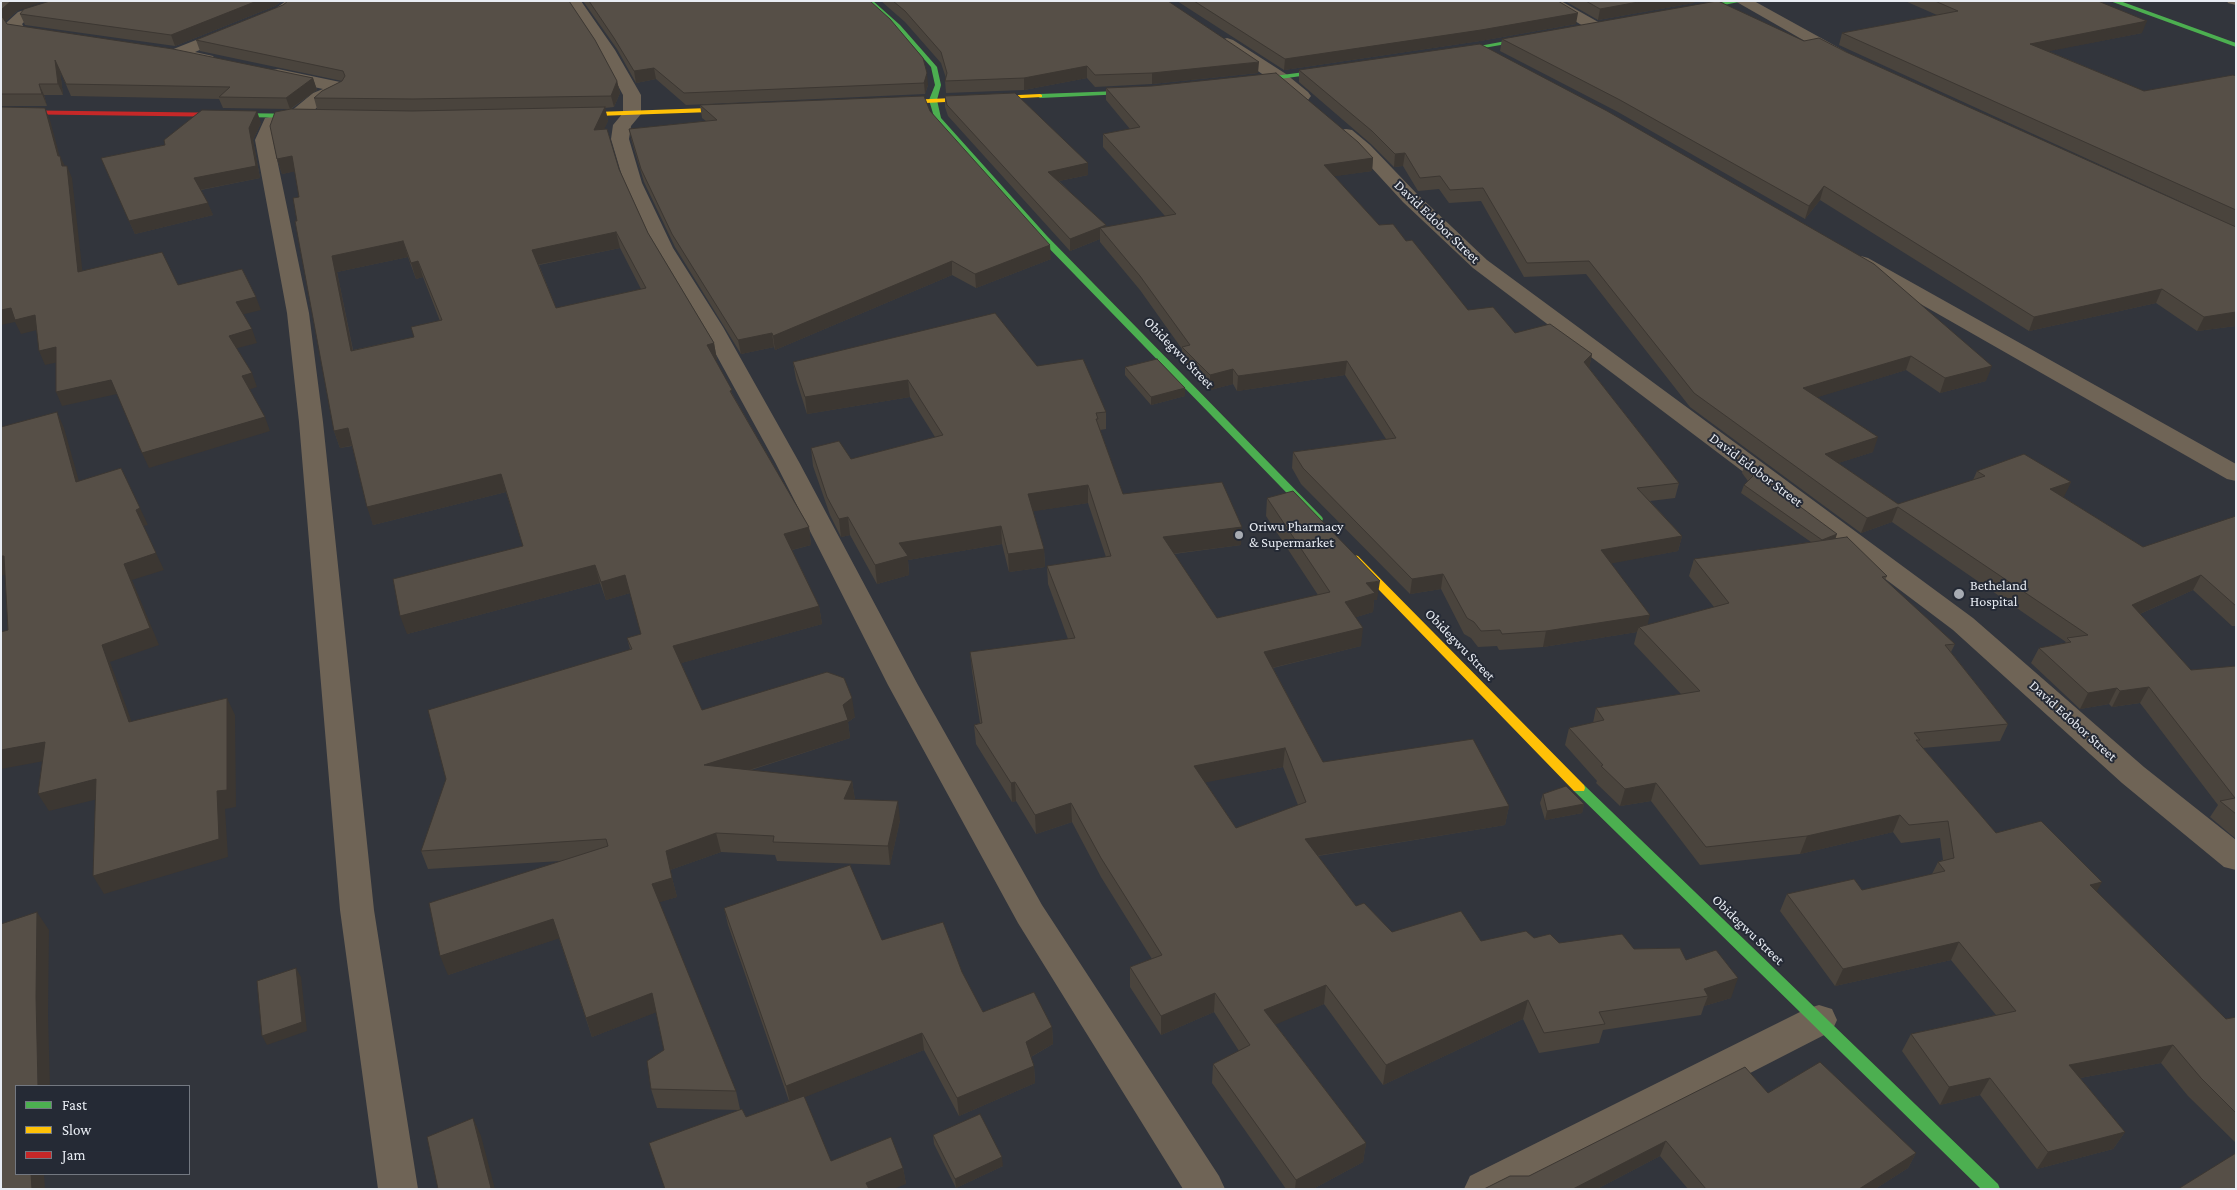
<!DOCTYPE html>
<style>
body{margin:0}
#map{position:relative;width:2237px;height:1190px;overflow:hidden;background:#32353c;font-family:"Crimson Pro",serif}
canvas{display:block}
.frame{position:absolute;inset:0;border:2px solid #e8ecf3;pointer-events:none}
.legend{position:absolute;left:15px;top:1085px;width:175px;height:90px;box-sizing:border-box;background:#252a35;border:1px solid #737881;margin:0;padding:6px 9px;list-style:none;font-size:15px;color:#e8ecf3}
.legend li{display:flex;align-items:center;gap:10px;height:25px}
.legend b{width:25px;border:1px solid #737881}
</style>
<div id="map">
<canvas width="2237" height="1190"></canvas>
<div class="frame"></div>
<ul class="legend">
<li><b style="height:6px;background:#4caf50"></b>Fast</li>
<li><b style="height:6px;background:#ffc107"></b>Slow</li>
<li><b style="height:6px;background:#c62828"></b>Jam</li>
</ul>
</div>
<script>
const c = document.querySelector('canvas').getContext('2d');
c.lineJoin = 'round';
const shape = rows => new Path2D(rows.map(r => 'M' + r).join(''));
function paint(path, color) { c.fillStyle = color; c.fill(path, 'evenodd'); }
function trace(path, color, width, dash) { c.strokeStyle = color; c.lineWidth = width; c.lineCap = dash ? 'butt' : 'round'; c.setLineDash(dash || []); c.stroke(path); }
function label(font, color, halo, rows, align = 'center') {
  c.font = font + ' "Crimson Pro",serif'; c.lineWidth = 4; c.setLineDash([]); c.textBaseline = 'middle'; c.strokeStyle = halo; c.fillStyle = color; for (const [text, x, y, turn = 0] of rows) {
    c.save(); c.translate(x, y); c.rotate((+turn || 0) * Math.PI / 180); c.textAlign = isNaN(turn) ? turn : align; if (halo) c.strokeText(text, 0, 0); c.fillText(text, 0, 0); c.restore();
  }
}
const lane = shape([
 [2227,1,2236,1,2236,5,2228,3,2227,1]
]);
const street = shape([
 [52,1,76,1,74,4,28,18,22,24,24,27,56,32,58,35,56,38,50,40,13,34,6,23,18,12,52,1],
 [286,1,304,1,286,14,195,52,213,56,215,59,213,62,207,64,177,58,171,56,169,53,171,50,276,8,286,1],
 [566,1,581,1,615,50,641,95,641,114,631,126,629,139,642,183,673,248,723,327,799,462,918,685,1042,905,1219,1176,1225,1189,1183,1189,1018,923,888,685,775,462,701,327,653,248,624,183,611,139,613,125,623,113,623,95,599,50,566,1],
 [1542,1,1561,1,1600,23,1602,26,1600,29,1588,29,1542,1],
 [1735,1,1754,1,1850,54,1852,57,1850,60,1838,60,1735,1],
 [1227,38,1233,40,1286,74,1308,92,1311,96,1308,100,1296,100,1274,82,1221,46,1219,43,1221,40,1227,38],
 [278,69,345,83,347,87,345,91,325,101,302,120,278,125,273,140,309,313,323,422,374,910,418,1189,378,1189,340,910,299,422,287,313,255,140,265,118,290,112,313,93,323,89,272,78,270,74,272,70,278,69],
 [1346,129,1352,130,1370,145,1417,194,1487,260,1973,618,2144,767,2236,840,2236,870,2224,867,2122,783,1953,630,1473,268,1403,202,1358,153,1340,138,1337,134,1340,130,1346,129],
 [1861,256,1868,258,2236,464,2236,481,2227,479,1854,266,1851,262,1854,258,1861,256],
 [1819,1005,1832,1009,1837,1020,1832,1031,1524,1189,1464,1189,1470,1176,1806,1009,1819,1005]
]);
const fast = shape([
 [866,1,873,1,900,25,937,67,941,85,937,100,941,118,1047,236,1322,517,1323,519,1322,521,1314,521,1041,240,935,120,929,100,935,85,931,67,896,27,866,1],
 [1729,1,1744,1,1688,12,1685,10,1729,1],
 [2110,1,2120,1,2236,43,2236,47,2110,1],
 [1538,35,1541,37,1540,38,1450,54,1447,52,1538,35],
 [1335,68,1338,70,1337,71,1244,84,1241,82,1244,80,1335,68],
 [1144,90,1147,92,1146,93,1040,98,1037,96,1040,94,1144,90],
 [233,113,310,114,314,116,310,118,236,117,232,115,233,113],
 [1579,783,1584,785,1998,1184,2000,1189,1981,1189,1574,791,1573,788,1574,785,1579,783]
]);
const slow = shape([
 [1040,94,1042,95,1042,97,887,105,883,103,887,101,1040,94],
 [737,107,740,107,740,111,568,117,564,115,568,113,737,107],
 [1354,555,1358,556,1584,785,1585,788,1584,791,1574,791,1350,560,1349,558,1354,555]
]);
const jam = shape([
 [1,110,236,113,240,115,236,117,1,114,1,110]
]);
const wall = shape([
 [1,1,17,11,5,22,7,24,313,78,317,90,291,109,317,109,314,98,342,81,200,51,196,40,617,81,620,93,614,107,605,108,608,121,604,129,619,169,648,233,714,343,717,360,715,360,734,397,809,527,811,545,792,550,819,606,822,624,681,663,702,710,855,717,848,722,850,738,751,770,852,781,855,800,900,820,890,865,777,861,775,855,721,852,670,870,677,897,659,902,736,1091,740,1109,746,1117,789,1101,728,925,724,908,882,940,962,972,983,1012,1052,1027,1053,1044,1031,1057,1034,1066,1035,1083,959,1116,924,1050,804,1097,831,1161,903,1168,906,1184,664,1189,739,1110,657,1108,651,1089,664,1050,656,1012,592,1037,559,938,448,975,561,861,428,869,421,851,630,649,627,638,641,634,630,593,606,600,600,583,407,634,523,546,506,492,373,525,352,446,340,448,334,431,297,221,299,197,295,171,282,174,277,159,289,109,223,108,219,99,71,96,60,71,63,95,44,95,47,106,1,106],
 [620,248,641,289,556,308,539,265],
 [408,257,416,279,423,277,440,321,414,337,353,350,337,272],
 [50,1,282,1,275,6,175,46,25,25,20,14],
 [583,1,870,1,928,85,925,94,686,105,656,79,636,83,617,49],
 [881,1,1168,1,1258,73,1152,84,1095,87,1087,78,1024,90,946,93,945,81,946,78,941,63,905,22],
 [1177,1,1558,1,1576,24,1480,41,1284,70],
 [1565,1,1695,1,1694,3,1598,20],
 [1905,1,2098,1,2142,33,2048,51,2144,91,2236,76,2236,326,2197,331,2156,303,2029,331,1820,200,1805,219,1618,112,1500,51,1502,39,1804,41,1846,52,2223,221,1839,45,1842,33,1937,15],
 [1299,70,1986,381,1940,393,1906,370,1817,397,1873,452,1838,463,1898,504,1973,480,1977,471,2071,482,2063,497,2143,547,2236,516,2236,626,2232,626,2193,590,2140,614,2191,670,2236,666,2236,839,2210,817,2218,805,2140,703,2112,707,2109,704,2080,709,2031,663,2039,648,2065,643,2066,642,1892,522,1861,533,1690,407,1586,274,1524,277,1481,201,1449,203,1439,189,1418,191,1403,166,1394,167,1371,144,1299,82],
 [1106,88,1373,158,1372,171,1334,176,1379,225,1406,241,1468,310,1515,333,1592,354,1589,368,1679,483,1675,498,1650,501,1682,536,1678,551,1611,563,1647,625,1714,607,1689,576,1694,559,1811,542,1741,493,1744,485,1748,481,1742,473,1744,465,1836,539,1887,576,1885,580,1955,644,1951,652,2008,724,2000,741,1923,748,1996,833,2097,892,2226,1019,2236,1017,2236,1143,2188,1096,2161,1063,2080,1078,2125,1132,2113,1149,2037,1169,1980,1095,1940,1105,1902,1051,1911,1034,1996,1015,1951,960,1835,986,1780,911,1787,894,1862,890,1932,874,1938,862,1943,860,1940,838,1901,843,1893,832,1800,854,1700,865,1651,801,1620,806,1596,783,1597,781,1565,745,1569,728,1593,723,1596,708,1681,694,1634,644,1637,632,1543,647,1499,650,1497,646,1478,647,1471,638,1464,634,1441,589,1410,594,1301,484,1292,468,1293,452,1386,439,1345,375,1237,391,1233,384,1210,390,1181,362,1182,349,1140,290,1100,242,1100,239,1070,251,948,116,945,107,945,96,1088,175,1059,181,1106,227,1165,216,1103,147,1103,134,1130,129,1106,100],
 [700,105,930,111,1051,259,976,288,952,275,775,350,774,347,741,354,675,247,644,182,632,142,629,129,706,121,702,118],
 [261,123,253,140,260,178,201,190,213,215,135,234,101,158,165,145],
 [793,362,1037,366,1106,412,1106,429,1100,430,1123,494,1241,545,1174,554,1217,618,1318,595,1266,516,1267,498,1377,600,1374,600,1373,612,1356,617,1361,646,1273,668,1323,762,1509,806,1505,825,1318,856,1356,906,1392,932,1481,941,1534,938,1559,943,1634,949,1686,960,1731,998,1704,1006,1701,1015,1603,1030,1599,1043,1539,1053,1523,1019,1383,1085,1324,1004,1275,1024,1366,1143,1363,1162,1313,1189,1286,1189,1212,1083,1213,1064,1239,1051,1214,1012,1161,1035,1130,987,1130,967,1152,959,1101,877,1072,822,1036,834,1016,801,1012,802,976,744,974,725,980,723,972,671,970,652,1068,639,1048,584,1047,566,1106,557,1088,503,1033,511,1044,549,1045,567,1009,572,1002,544,908,560,909,575,877,584,850,535,841,537,830,515,813,466,811,448,851,459,935,437,910,397,807,414,796,379],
 [1283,767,1298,805,1236,828,1205,782],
 [1125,367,1185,396,1151,405,1125,375],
 [1543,794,1584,804,1582,813,1545,820,1540,803],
 [1768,1093,1916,1153,1908,1168,1875,1189,1688,1189,1660,1156,1597,1189,1484,1189,1529,1176],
 [933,1135,1003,1166,956,1188,934,1144]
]);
const shadedWall = shape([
 [11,1,45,1,17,11,4,23,1,16,1,10],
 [257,1,282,1,275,6,175,46,171,35],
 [1644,1,1695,1,1694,3,1598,20,1600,9],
 [1578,13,1576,24,1480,41,1284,70,1285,59],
 [2147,21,2142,33,2025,56,2030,44],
 [55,60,60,71,63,95,58,84],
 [1259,62,1258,73,1152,84,1152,73],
 [1087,66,1087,78,1024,90,1024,78],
 [654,68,656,79,636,83,634,71],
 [927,73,928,85,925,94,924,83],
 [313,78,317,90,290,109,286,98],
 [617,81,620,93,614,107,611,96],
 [39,84,44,95,47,106,42,94],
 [605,107,608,121,597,145,594,130],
 [45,108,50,120,62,165,60,156,66,168,68,179,58,156],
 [257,111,261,123,253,140,260,178,199,190,194,178,249,128],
 [1405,153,1403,166,1394,167,1395,154],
 [292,156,297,171,282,174,277,159],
 [1373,158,1372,171,1323,178,1324,165],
 [1088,163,1088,175,1049,183,1048,172],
 [67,166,72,178,84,285,78,272],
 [1824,186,1820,200,1805,219,1809,206],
 [208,203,213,215,135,234,129,221],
 [1106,225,1106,236,1100,228,1100,239,1070,251,1070,239],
 [616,232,620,248,536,265,532,250],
 [403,241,408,257,337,272,356,367,351,351,332,256],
 [1050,245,1051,259,976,288,975,274],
 [418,261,423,277,416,279,411,263],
 [952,261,952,275,775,350,773,336],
 [2162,289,2156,303,2029,331,2034,317],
 [256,297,261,310,241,315,236,302],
 [11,308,35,315,41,329,21,334,15,322,1,325,1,310],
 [2236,312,2236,326,2197,331,2204,317],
 [252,329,257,343,234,349,229,336],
 [772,333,774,347,741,354,738,340],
 [714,343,717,360,710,361,707,345],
 [56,347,63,361,45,365,39,351],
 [1592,354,1589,369,1584,362],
 [1911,356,1906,370,1799,403,1803,388],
 [1347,361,1345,375,1237,391,1238,376],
 [1992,366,1986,381,1940,393,1945,378],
 [1233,369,1233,384,1210,390,1210,375],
 [252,373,257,387,248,390,242,376],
 [111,380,117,394,62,406,56,392],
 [908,380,910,397,807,414,805,397],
 [1185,388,1185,396,1151,405,1151,397],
 [57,412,64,428,84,499,76,482],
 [265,417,270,431,149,468,142,453],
 [348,428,354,445,340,448,334,431],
 [1878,437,1873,452,1820,469,1825,454],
 [501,474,506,492,373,525,367,507],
 [2071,482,2064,497,2044,505,2050,489],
 [1088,485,1088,503,1029,512,1028,494],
 [1898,507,1892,522,1861,533,1867,518],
 [140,508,148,525,143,526,136,510],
 [848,517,850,535,841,537,839,519],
 [1001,526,1002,544,908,560,909,575,877,584,875,565,899,543],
 [809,527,811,545,787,551,784,534],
 [1242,527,1241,545,1162,555,1163,537],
 [1837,534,1834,543,1819,548,1822,540],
 [1682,536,1678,551,1598,566,1601,550],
 [1044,549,1045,567,1009,572,1008,554],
 [156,553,164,570,132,580,159,645,110,662,138,739,129,722,102,645,124,564],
 [1,556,4,556,13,572,1,576],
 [595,565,600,583,407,634,400,616],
 [1443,574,1441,589,1410,594,1412,579],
 [625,575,630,593,606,600,601,582],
 [2201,575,2193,590,2124,621,2132,605],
 [1380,581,1377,600,1374,600,1373,612,1343,621,1345,602,1366,583],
 [819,606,822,624,678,664,673,646],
 [1650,615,1646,631,1639,627,1637,632,1543,647,1546,631],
 [1363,628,1361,646,1263,670,1264,652],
 [2149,687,2140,703,2112,707,2120,691],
 [2117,688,2109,704,2080,709,2088,693],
 [227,698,235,715,236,807,225,809,228,857,104,894,93,876],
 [852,698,855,717,848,722,850,738,708,783,704,765,843,705],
 [45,742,55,759,1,769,1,750],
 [1285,748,1283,767,1193,785,1194,766],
 [96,779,106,797,49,811,38,794],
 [852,781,855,800,844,799],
 [1015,782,1016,801,1012,802,1011,783],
 [1656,783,1651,801,1620,806,1625,789],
 [898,801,900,820,890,865,888,846],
 [1071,803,1072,822,1036,834,1035,815],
 [1584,804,1582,813,1545,820,1547,811],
 [1509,806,1505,825,1303,858,1305,839],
 [1900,815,1893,832,1800,854,1807,836],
 [716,833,721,852,670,870,677,897,657,903,652,884,666,851],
 [2102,882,2092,900,2090,885],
 [37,912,49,930,48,1015,50,1086,38,1086,36,997],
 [553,919,560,938,448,975,440,956],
 [1959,942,1951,960,1835,986,1843,969],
 [296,968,301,977,307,1031,267,1045,262,1036],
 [1738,978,1731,998,1704,1006,1708,996,1704,989],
 [1326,985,1324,1004,1263,1030,1264,1010],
 [652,993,657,1012,592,1037,586,1018],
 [1215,993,1214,1012,1161,1035,1161,1016],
 [1528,1000,1523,1019,1383,1085,1386,1065],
 [1052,1027,1053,1044,1027,1059,1026,1042],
 [922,1033,924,1050,790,1103,786,1086],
 [2173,1045,2161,1063,2058,1082,2069,1065],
 [1034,1066,1035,1083,959,1116,957,1098],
 [1990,1078,1980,1095,1940,1105,1949,1087],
 [473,1118,481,1136,495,1189,489,1189],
 [2125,1132,2113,1149,2037,1169,2048,1152],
 [1666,1141,1660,1156,1597,1189,1573,1189],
 [1366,1143,1363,1162,1313,1189,1295,1189,1296,1180],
 [1916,1153,1908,1168,1875,1189,1859,1189],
 [1002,1157,1003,1166,956,1188,955,1179],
 [903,1168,906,1184,894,1189,868,1189,866,1183],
 [31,1174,44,1174,45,1189,32,1189]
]);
const building = shape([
 [1,1,11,1,1,10,1,1],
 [50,1,257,1,171,35,20,14,24,9,50,1],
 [288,1,569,1,595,40,617,81,611,96,413,99,314,98,322,91,342,81,345,76,343,71,196,40,283,5,288,1],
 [589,1,870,1,890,19,923,58,927,73,924,83,684,93,654,68,634,71,614,38,589,1],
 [893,1,1168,1,1259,62,1152,73,1095,75,1087,66,1024,78,945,81,947,73,941,52,905,11,893,1],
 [1194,1,1558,1,1578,13,1481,30,1285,59,1194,1],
 [1586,1,1644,1,1600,9,1586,1],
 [1717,1,1718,1,1804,41,1819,38,1846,52,2236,227,2236,312,2204,317,2162,289,2034,317,1824,186,1809,206,1620,100,1502,39,1717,1],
 [1935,1,2098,1,2147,21,2030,44,2144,91,2233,75,2236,76,2236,210,1842,33,1958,11,1935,1],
 [1,15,7,24,173,49,313,78,286,98,219,97,230,87,66,84,55,60,58,84,39,84,42,94,1,94,1,15],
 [1480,44,1607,111,1874,264,1992,366,1945,378,1911,356,1803,388,1878,437,1825,454,1898,504,1985,476,1977,471,2024,454,2071,482,2050,489,2143,547,2236,516,2236,606,2201,575,2132,605,2191,670,2236,666,2236,814,2220,801,2235,798,2149,687,2120,691,2117,688,2088,693,2039,648,2071,642,2067,638,2088,635,1898,507,1867,518,1694,393,1589,261,1527,263,1483,188,1450,190,1440,176,1420,178,1405,153,1395,154,1372,131,1299,70,1480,44],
 [1276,73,1358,142,1373,158,1324,165,1379,225,1393,224,1406,241,1412,240,1468,310,1493,307,1515,333,1550,324,1592,354,1584,362,1679,483,1637,488,1682,536,1601,550,1650,615,1546,631,1502,634,1500,630,1481,631,1474,622,1467,618,1443,574,1412,579,1303,468,1293,452,1396,438,1347,361,1238,376,1233,369,1210,375,1182,347,1190,345,1140,276,1100,228,1176,214,1103,134,1140,127,1106,88,1152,86,1276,73],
 [1015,93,1088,163,1048,172,1106,225,1070,239,947,105,945,96,1015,93],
 [924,96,930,111,1050,245,975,274,952,261,773,336,772,333,738,340,672,234,641,169,629,129,717,120,700,105,924,96],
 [1,107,45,108,58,156,60,156,62,166,67,166,78,272,162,252,178,285,242,269,256,297,236,302,252,329,229,336,252,373,242,376,265,417,142,453,111,380,56,392,56,347,39,351,35,315,15,320,11,308,1,310,1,107],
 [605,107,594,130,607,129,619,169,648,233,714,343,707,345,732,390,730,391,809,527,784,534,819,606,673,646,702,710,827,672,844,678,852,698,843,705,848,720,704,765,852,781,844,799,898,801,888,846,773,842,774,836,716,833,666,851,672,878,652,884,736,1091,651,1089,647,1061,664,1050,652,993,586,1018,553,919,440,956,429,903,608,846,606,839,421,851,446,779,428,710,632,649,627,638,641,634,625,575,601,582,595,565,400,616,393,579,523,546,501,474,367,507,348,428,334,431,295,221,297,221,293,198,299,197,292,156,277,159,270,126,275,112,291,109,412,111,605,107],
 [616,232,646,288,556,308,532,250,616,232],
 [403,241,411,263,418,261,442,320,411,327,414,337,351,351,332,256,403,241],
 [202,110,257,111,249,128,256,166,194,178,208,203,129,221,101,158,165,145,164,140,202,110],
 [995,313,1037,366,1083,359,1106,412,1096,413,1098,419,1096,419,1123,494,1222,482,1242,527,1163,537,1217,618,1330,592,1267,498,1293,491,1380,581,1366,583,1375,593,1345,602,1363,628,1264,652,1323,762,1473,739,1509,806,1305,839,1356,906,1364,903,1392,932,1461,911,1481,941,1526,931,1534,938,1550,934,1559,943,1622,934,1634,949,1680,948,1686,960,1716,950,1738,978,1704,989,1708,996,1599,1012,1605,1024,1544,1033,1528,1000,1386,1065,1326,985,1264,1010,1366,1143,1296,1180,1213,1064,1250,1045,1215,993,1161,1016,1130,967,1162,955,1101,858,1071,803,1035,815,1015,782,1011,783,974,725,982,723,970,652,1075,638,1047,566,1111,556,1088,485,1028,494,1044,549,1008,554,1001,526,899,543,908,556,875,565,848,517,839,519,827,497,811,448,839,441,851,459,943,435,908,380,805,397,793,362,995,313],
 [1285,748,1306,802,1236,828,1194,766,1285,748],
 [1157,359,1185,388,1151,397,1125,367,1157,359],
 [57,412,76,482,121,468,140,508,136,510,156,553,124,564,150,628,102,645,129,722,227,698,227,790,217,791,219,839,93,876,96,779,38,794,45,742,1,750,1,632,8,630,4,556,1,556,1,427,57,412],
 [1744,465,1837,534,1822,540,1744,485,1753,476,1744,465],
 [1847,537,1887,576,1882,577,1955,644,1945,645,2008,724,1914,733,1920,740,1916,740,1996,833,2041,821,2102,882,2090,885,2226,1019,2236,1017,2236,1113,2201,1078,2173,1045,2069,1065,2125,1132,2048,1152,1990,1078,1949,1087,1911,1034,2016,1011,1959,942,1843,969,1787,894,1854,879,1862,890,1945,871,1938,862,1954,858,1948,821,1909,825,1900,815,1807,836,1706,847,1656,783,1625,789,1601,766,1603,765,1569,728,1604,720,1596,708,1700,691,1639,627,1729,603,1694,559,1847,537],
 [1566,786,1584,804,1547,811,1543,794,1566,786],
 [850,865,882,940,943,922,962,972,983,1012,1034,992,1052,1027,1026,1042,1034,1066,957,1098,922,1033,786,1086,724,908,850,865],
 [37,912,36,997,38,1086,16,1086,16,1174,31,1174,32,1189,1,1189,1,924,37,912],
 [296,968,302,1022,262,1036,257,981,296,968],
 [1820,1062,1916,1153,1859,1189,1706,1189,1666,1141,1573,1189,1484,1189,1510,1176,1529,1176,1745,1067,1768,1093,1820,1062],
 [804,1096,831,1161,891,1137,903,1168,866,1183,869,1189,665,1189,649,1143,742,1109,746,1117,804,1096],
 [980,1114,1002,1157,955,1179,933,1135,980,1114],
 [473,1118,491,1188,489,1189,438,1189,427,1137,473,1118],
 [2236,1153,2236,1189,2178,1189,2236,1153]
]);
const markers = [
 [1239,535,5,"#a8acb3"],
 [1959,594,6,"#a8acb3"]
];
const streetNames = [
 ["David Edobor Street",1437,222,44],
 ["Obidegwu Street",1179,353,46],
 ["David Edobor Street",1756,470,37],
 ["Obidegwu Street",1460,645,46],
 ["David Edobor Street",2073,721,42],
 ["Obidegwu Street",1748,930,44]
];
const poiNames = [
 ["Oriwu Pharmacy",1249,527],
 ["& Supermarket",1249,543],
 ["Betheland",1970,586],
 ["Hospital",1970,602]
];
paint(lane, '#6f6456');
paint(street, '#6f6456');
paint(fast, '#4caf50');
paint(slow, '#ffc107');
paint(jam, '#c62828');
paint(wall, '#4a443d');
paint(shadedWall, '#3c3732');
paint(building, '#564f47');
trace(building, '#3c3732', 1);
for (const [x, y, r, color] of markers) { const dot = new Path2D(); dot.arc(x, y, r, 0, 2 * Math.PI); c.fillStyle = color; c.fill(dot); trace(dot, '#252a35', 2); }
label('14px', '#e8ecf3', '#252a35', streetNames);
label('14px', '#e8ecf3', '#252a35', poiNames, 'left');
</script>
